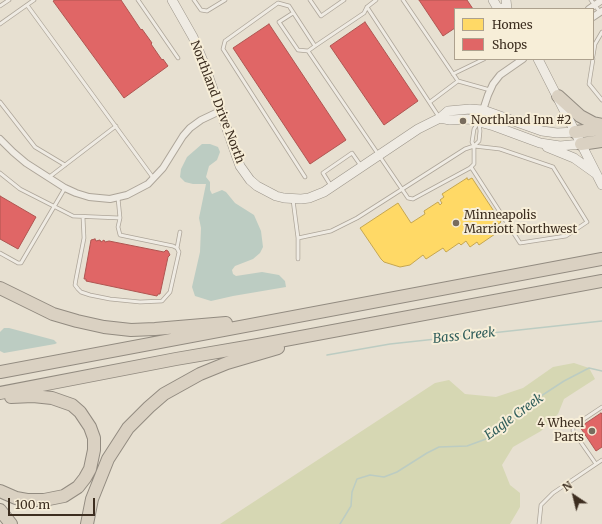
<!DOCTYPE html>
<style>
body{margin:0}
#map{position:relative;width:602px;height:524px;overflow:hidden;background:#e7e0d1;font-family:Merriweather,serif}
canvas{display:block}
.legend{position:absolute;left:454px;top:8px;width:140px;height:52px;box-sizing:border-box;background:#f7eed8;border:1px solid #ada18e;margin:0;padding:5px 7px;list-style:none;font-size:12px;color:#3d2e20}
.legend li{display:flex;align-items:center;gap:8px;height:20px}
.legend b{width:20px;border:1px solid #ada18e}
.north{position:absolute;left:554px;top:476px;width:40px;height:40px;-webkit-text-stroke:3px #f7eed8;paint-order:stroke;rotate:325deg;font-size:11px;font-weight:700;line-height:16px;text-align:center;color:#3d2e20}
.north::after{content:'';display:block;margin:auto;width:14px;height:18px;background:#3d2e20;clip-path:polygon(50% 0,100% 100%,50% 72%,0 100%)}
.scale{position:absolute;left:8px;top:498px;width:87px;height:18px;box-sizing:border-box;border:2px solid #3d2e20;border-top:0;padding-left:5px;font-size:12px;line-height:14px;white-space:nowrap;color:#3d2e20;-webkit-text-stroke:3px #f7eed8;paint-order:stroke}
</style>
<div id="map">
<canvas width="602" height="524"></canvas>
<ul class="legend">
<li><b style="height:11px;background:#ffd966"></b>Homes</li>
<li><b style="height:11px;background:#e06666"></b>Shops</li>
</ul>
<div class="north">N</div>
<div class="scale">100 m</div>
</div>
<script>
const c = document.querySelector('canvas').getContext('2d');
c.lineJoin = 'round';
function paint(path, color) { c.fillStyle = color; c.fill(path, 'evenodd'); }
const shape = rows => new Path2D(rows.map(r => 'M' + r).join(''));
function trace(path, color, width, dash) { c.strokeStyle = color; c.lineWidth = width; c.lineCap = dash ? 'butt' : 'round'; c.setLineDash(dash || []); c.stroke(path); }
function label(font, color, halo, rows, align = 'center') {
  c.font = font + ' Merriweather,serif'; c.lineWidth = 4; c.setLineDash([]); c.textBaseline = 'middle'; c.strokeStyle = halo; c.fillStyle = color; for (const [text, x, y, turn = 0] of rows) {
    c.save(); c.translate(x, y); c.rotate((+turn || 0) * Math.PI / 180); c.textAlign = isNaN(turn) ? turn : align; if (halo) c.strokeText(text, 0, 0); c.fillText(text, 0, 0); c.restore();
  }
}
const green = shape([
 [574,363,589,368,595,379,564,399,558,414,541,431,513,447,502,465,510,485,520,493,520,507,510,524,220,524,435,383,449,380,465,394,496,397,523,388,553,367]
]);
const water = shape([
 [202,144,210,144,218,147,220,152,217,160,209,166,206,177,210,182,210,190,212,194,222,190,226,192,235,203,254,215,261,231,263,247,260,253,253,259,235,266,232,270,233,274,236,276,262,272,279,275,285,281,286,287,233,296,211,301,195,296,192,287,200,252,201,228,199,218,206,184,193,184,185,182,180,177,181,169,187,157],
 [4,328,9,328,54,340,57,343,55,344,4,353,0,351,0,332]
]);
const homes = shape([
 [467,178,468,180,472,178,501,222,497,225,499,228,496,230,498,232,479,245,477,242,470,247,466,241,461,245,459,243,446,252,443,248,426,259,423,255,410,265,400,267,384,262,381,259,360,228,398,203,411,223,425,214,424,211,438,202,440,205,442,203,440,200,444,197,442,194,467,178]
]);
const shops = shape([
 [55,0,121,0,141,30,142,29,152,43,151,44,162,60,163,59,168,66,124,98,53,1,55,0],
 [419,0,467,0,473,9,455,9,455,28,443,36,419,0],
 [365,22,418,101,384,125,330,46,365,22],
 [269,24,346,140,310,164,233,48,269,24],
 [0,196,36,217,18,249,0,239,0,196],
 [95,239,96,241,100,240,101,242,104,240,105,242,109,241,164,252,166,250,168,251,170,255,168,257,160,294,158,294,157,296,86,281,86,279,84,279,91,240,95,239],
 [601,413,602,414,602,447,596,451,580,427,601,413]
]);
const stream = shape([
 [327,355,390,344,602,321],
 [340,524,351,506,352,492,357,479,370,475,384,477,397,472,427,453,439,447,467,446,486,439,504,428,541,396,564,381,589,368,602,371]
]);
const lane = shape([
 [138,0,178,58],
 [194,0,201,10,207,11,225,0],
 [310,0,321,16,344,0],
 [403,0,458,81,490,90],
 [591,0,600,12],
 [27,5,154,179],
 [0,6,9,0],
 [367,7,439,117],
 [293,13,279,22,298,50,308,51],
 [0,24,34,0],
 [315,46,308,51,408,198,413,199,470,168,474,164,474,146,472,142,474,129,478,123],
 [593,56,595,44,602,32],
 [593,59,589,84,602,100],
 [453,74,484,59],
 [0,102,35,147,65,165],
 [430,102,458,81],
 [474,146,479,141,480,131,479,123],
 [0,173,20,189,73,216,120,218,118,198],
 [305,177,223,49,225,41,278,3,289,6,315,46,364,13,367,7,376,0],
 [48,178,116,126],
 [331,186,323,173,352,153,361,166],
 [293,200,298,238,331,231,357,218,465,149,474,146,500,149,553,167,587,222,566,236,520,243,471,167],
 [83,217,84,238,76,279,75,285,78,289,81,292,90,295,110,299,140,302,162,301,170,292,179,252,177,248,173,246,120,235,118,227,120,218],
 [298,238,298,259],
 [177,248,180,232],
 [0,253,18,263,21,263,65,188],
 [596,464,573,431,573,428,575,425,602,407],
 [539,524,541,505,553,493,602,460]
]);
const street = shape([
 [589,9,602,0],
 [593,17,602,11],
 [479,122,488,95,493,84,500,75,523,59],
 [0,139,13,152,26,163,65,188,76,193,89,197,110,199,127,195,148,184,163,168,183,136,190,128,201,120,220,111]
]);
const secondary = shape([
 [172,0,193,37,203,61,240,166,250,180,257,186,276,196,284,198,301,199,309,198,324,192,418,129,440,118,448,111,470,109,483,110,542,131,557,133,575,132],
 [493,0,497,7,503,9],
 [506,0,507,9],
 [538,59,602,185],
 [440,118,450,120,468,119,494,126,540,143,560,146,581,144],
 [547,147,574,158,595,173]
]);
const highway = shape([
 [558,96,580,116,593,123,602,125],
 [575,132,602,129],
 [581,144,602,141],
 [0,288,53,314,77,321,104,327,131,330,155,329,226,323],
 [0,372,602,259],
 [0,393,176,359,258,345,602,281],
 [0,491,16,498,27,500,44,500,64,496,78,487,85,478,90,469,94,450,94,438,90,427,80,412,72,405,52,398,33,396,11,397],
 [0,510,11,524],
 [87,524,92,499,108,459,128,428,149,407,164,394,200,374,227,363,278,348]
]);
const markers = [
 [463,121,4,"#786c5e"],
 [456,223,4,"#786c5e"],
 [592,431,4,"#786c5e"]
];
const streetNames = [
 ["Northland Drive North",217,102,69]
];
const poiNames = [
 ["Northland Inn #2",471,121],
 ["Minneapolis",464,216],
 ["Marriott Northwest",464,230],
 ["4 Wheel",584,424,"right"],
 ["Parts",584,438,"right"]
];
const waterNames = [
 ["Bass Creek",464,336,-6],
 ["Eagle Creek",514,417,-36]
];
paint(green, '#d6d7b3');
paint(water, '#bcccc2');
paint(homes, '#ffd966');
trace(homes, '#c5a651', 1);
paint(shops, '#e06666');
trace(shops, '#af5551', 1);
trace(stream, '#bcccc2', 1.5);
trace(lane, '#ada599', 4.5);
trace(street, '#ada599', 8);
trace(secondary, '#9c958a', 10);
trace(highway, '#928b80', 14);
trace(lane, '#efebe3', 3);
trace(street, '#efebe3', 6);
trace(secondary, '#efebe3', 9);
trace(highway, '#dad1c2', 12);
for (const [x, y, r, color] of markers) { const dot = new Path2D(); dot.arc(x, y, r, 0, 2 * Math.PI); c.fillStyle = color; c.fill(dot); trace(dot, '#f7eed8', 1.5); }
label('12px', '#3d2e20', '#f7eed8', streetNames);
label('12px', '#3d2e20', '#f7eed8', poiNames, 'left');
label('italic 13px', '#2f5d5a', '#f7eed8', waterNames);
</script>
